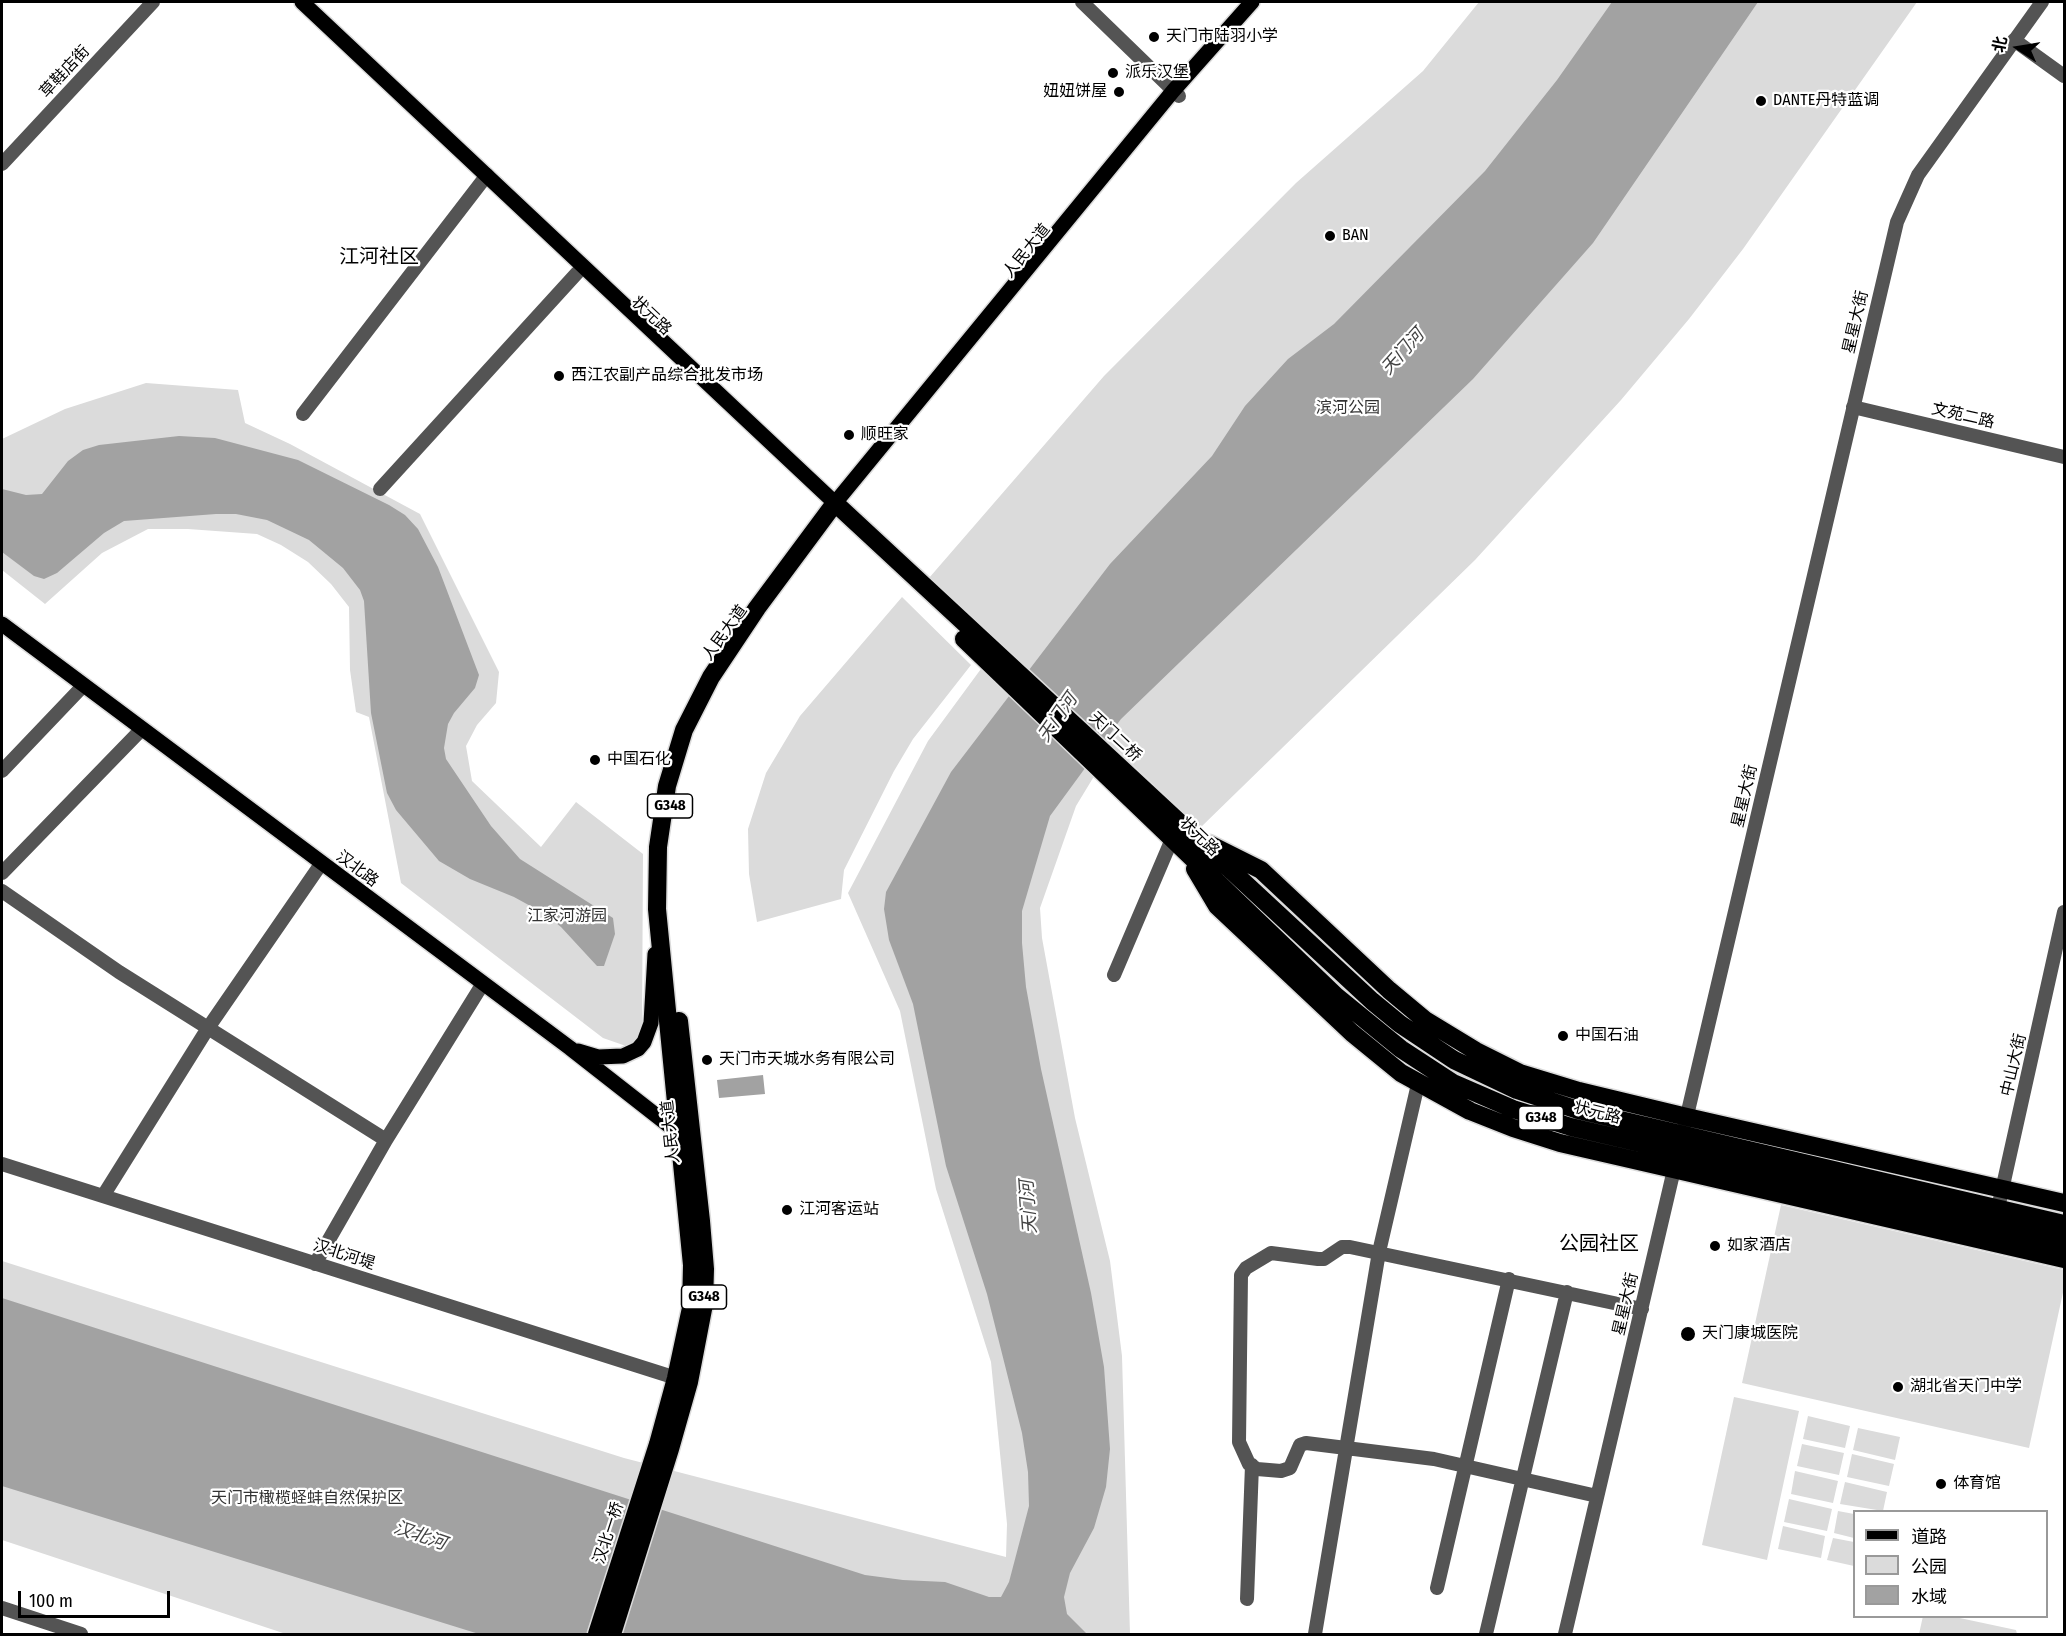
<!DOCTYPE html>
<meta charset="utf-8">
<style>
body{margin:0}
#map{position:relative;width:2066px;height:1636px;overflow:hidden;background:#fff;font-family:"Fira Sans Condensed","Noto Sans SC",sans-serif}
canvas{display:block}
.frame{position:absolute;inset:0;border:3px solid #000;pointer-events:none}
.legend{position:absolute;left:1853px;top:1510px;width:195px;height:108px;box-sizing:border-box;background:#fff;border:2px solid #999;margin:0;padding:8px 10px;list-style:none;font-size:18px;color:#000}
.legend li{display:flex;align-items:center;gap:12px;height:30px}
.legend b{width:30px;border:2px solid #999}
.north{position:absolute;left:1988px;top:18px;width:60px;height:60px;-webkit-text-stroke:4px #fff;paint-order:stroke;rotate:282deg;font-size:16px;font-weight:700;line-height:24px;text-align:center;color:#000}
.north::after{content:'';display:block;margin:auto;width:21px;height:27px;background:#000;clip-path:polygon(50% 0,100% 100%,50% 72%,0 100%)}
.scale{position:absolute;left:18px;top:1591px;width:152px;height:27px;box-sizing:border-box;border:3px solid #000;border-top:0;padding-left:8px;font-size:18px;line-height:21px;white-space:nowrap;color:#000;-webkit-text-stroke:4px #fff;paint-order:stroke}
</style>
<div id="map">
<canvas width="2066" height="1636"></canvas>
<div class="frame"></div>
<ul class="legend">
<li><b style="height:8px;background:#000"></b>道路</li>
<li><b style="height:16px;background:#dbdbdb"></b>公园</li>
<li><b style="height:16px;background:#a2a2a2"></b>水域</li>
</ul>
<div class="north">北</div>
<div class="scale">100 m</div>
</div>
<script>
const c = document.querySelector('canvas').getContext('2d');
c.lineJoin = 'round';
function paint(path, color) { c.fillStyle = color; c.fill(path, 'evenodd'); }
const shape = rows => new Path2D(rows.map(r => 'M' + r).join(''));
function trace(path, color, width, dash) { c.strokeStyle = color; c.lineWidth = width; c.lineCap = dash ? 'butt' : 'round'; c.setLineDash(dash || []); c.stroke(path); }
function label(font, color, halo, rows, align = 'center') {
  c.font = font + ' "Fira Sans Condensed","Noto Sans SC",sans-serif'; c.lineWidth = 4.5; c.setLineDash([]); c.textBaseline = 'middle'; c.strokeStyle = halo; c.fillStyle = color; for (const [text, x, y, turn = 0] of rows) {
    c.save(); c.translate(x, y); c.rotate((+turn || 0) * Math.PI / 180); c.textAlign = isNaN(turn) ? turn : align; if (halo) c.strokeText(text, 0, 0); c.fillText(text, 0, 0); c.restore();
  }
}
const green = shape([
 [1479,2,1917,2,1743,249,1689,319,1621,400,1475,560,1200,828,1118,751,1093,778,1076,806,1040,908,1042,938,1075,1118,1110,1261,1122,1356,1130,1634,286,1634,2,1540,2,1261,624,1458,1006,1557,1007,1524,991,1362,936,1189,900,1011,848,893,928,741,1000,643,929,578,1104,376,1296,183,1423,71],
 [146,383,238,390,245,423,290,444,420,514,499,672,496,703,477,725,466,746,472,781,541,847,576,802,643,854,642,1030,634,1042,626,1046,603,1038,401,883,369,717,356,712,350,670,349,607,331,584,308,562,281,545,257,534,188,529,148,529,102,553,45,604,2,570,2,439,65,409],
 [902,597,971,665,913,739,894,771,844,870,841,899,757,922,749,874,748,829,766,773,800,716],
 [1781,1205,2064,1270,2064,1288,2029,1448,1742,1383],
 [1734,1397,1799,1411,1767,1560,1702,1545],
 [1808,1416,1850,1426,1845,1448,1803,1439],
 [1858,1428,1900,1437,1895,1460,1853,1450],
 [1802,1444,1844,1453,1839,1475,1797,1466],
 [1852,1454,1894,1464,1889,1486,1847,1477],
 [1795,1471,1838,1481,1833,1503,1791,1494],
 [1845,1482,1887,1492,1883,1511,1840,1504],
 [1789,1499,1832,1509,1827,1531,1784,1522],
 [1838,1511,1854,1514,1854,1538,1834,1533],
 [1783,1526,1825,1536,1821,1558,1778,1549],
 [1833,1538,1854,1542,1854,1566,1827,1560],
 [1923,1616,1955,1617,2016,1630,2017,1634,1919,1634]
]);
const water = shape([
 [1612,2,1758,2,1593,243,1473,379,1121,719,1050,816,1022,911,1022,943,1026,987,1041,1069,1091,1293,1104,1367,1110,1449,1106,1487,1094,1528,1070,1573,1064,1597,1067,1614,1087,1634,479,1634,2,1486,2,1298,865,1575,903,1580,945,1582,989,1597,1001,1597,1009,1582,1029,1506,1028,1472,1022,1433,987,1294,946,1166,913,1004,889,940,884,909,886,892,951,772,1110,564,1212,456,1245,406,1288,359,1334,324,1485,171,1557,80],
 [179,436,215,438,298,460,389,505,405,515,418,529,438,567,479,675,475,688,454,713,448,724,444,748,446,759,491,826,520,859,613,918,615,934,604,966,597,966,561,927,545,914,514,897,470,879,439,861,396,810,387,793,371,713,364,601,360,590,343,568,309,540,267,520,236,514,216,514,124,521,104,533,57,573,44,579,34,576,2,552,2,489,26,495,42,494,68,461,83,450,99,445],
 [763,1075,765,1094,719,1098,717,1080]
]);
const minor = shape([
 [1082,2,1179,96],
 [2014,40,2064,76],
 [2,164,153,2],
 [1853,407,2064,457],
 [303,414,487,175],
 [380,489,577,273],
 [2,771,83,686],
 [2,873,141,730],
 [2,891,119,972,386,1140],
 [1114,975,1172,839],
 [1685,1124,1897,222,1918,175,2042,2],
 [2,1164,676,1378],
 [103,1196,208,1028,321,864],
 [1996,1217,2064,912],
 [315,1264,386,1140,482,985],
 [1597,1496,1434,1459,1306,1443,1300,1445,1290,1468,1281,1471,1257,1469,1249,1464,1239,1442,1241,1275,1246,1268,1271,1253,1318,1259,1324,1259,1342,1247,1350,1247,1642,1309],
 [1437,1588,1509,1279],
 [1247,1599,1252,1465],
 [2,1608,81,1634],
 [1315,1634,1379,1252,1418,1084],
 [1486,1634,1567,1292],
 [1565,1634,1676,1161]
]);
const major = shape([
 [302,2,835,503,1173,91,1252,2],
 [2,624,570,1048,685,1138],
 [578,1051,598,1057,623,1056,638,1049,644,1042,651,1023,655,954]
]);
const highway = shape([
 [964,639,1336,996,1401,1049,1453,1083,1513,1109,1571,1127,2064,1241],
 [1209,844,1261,870,1389,990,1425,1020,1476,1051,1520,1073,1579,1091,1687,1117,2064,1203],
 [1195,869,1217,906,1352,1033,1401,1073,1470,1111,1513,1128,1560,1143,2064,1259],
 [597,1634,658,1444,676,1378,691,1308,692,1265,657,909,658,847,667,786,684,730,711,677,757,608,835,503,1372,1001,1400,1024,1454,1060,1517,1090,1578,1110,2064,1224],
 [612,1634,670,1449,689,1382,704,1304,705,1269,701,1221,679,1021]
]);
const markers = [
 [1154,37,6,"#000"],
 [1113,73,6,"#000"],
 [1119,92,6,"#000"],
 [1761,101,6,"#000"],
 [1330,236,6,"#000"],
 [559,376,6,"#000"],
 [849,435,6,"#000"],
 [595,760,6,"#000"],
 [1563,1036,6,"#000"],
 [707,1060,6,"#000"],
 [787,1210,6,"#000"],
 [1715,1246,6,"#000"],
 [1688,1334,8,"#000"],
 [1898,1387,6,"#000"],
 [1941,1484,6,"#000"]
];
const shields = [
 [670,806,45],
 [1541,1118,45],
 [704,1297,45]
];
const shieldNames = [
 ["G348",670,806],
 ["G348",1541,1118],
 ["G348",704,1297]
];
const poiNames = [
 ["天门市陆羽小学",1166,37],
 ["派乐汉堡",1125,73],
 ["妞妞饼屋",1107,92,"right"],
 ["DANTE丹特蓝调",1773,101],
 ["BAN",1342,236],
 ["西江农副产品综合批发市场",571,376],
 ["顺旺家",861,435],
 ["中国石化",607,760],
 ["中国石油",1575,1036],
 ["天门市天城水务有限公司",719,1060],
 ["江河客运站",799,1210],
 ["如家酒店",1727,1246],
 ["天门康城医院",1702,1334],
 ["湖北省天门中学",1910,1387],
 ["体育馆",1953,1484]
];
const streetNames = [
 ["草鞋店街",65,72,-47],
 ["人民大道",1027,251,-51],
 ["状元路",651,316,43],
 ["星星大街",1856,322,-77],
 ["文苑二路",1963,416,13],
 ["人民大道",725,633,-54],
 ["天门二桥",1115,737,43],
 ["星星大街",1745,796,-77],
 ["状元路",1199,837,44],
 ["汉北路",357,869,37],
 ["中山大街",2014,1065,-77],
 ["状元路",1597,1113,14],
 ["人民大道",671,1132,-96],
 ["汉北河堤",344,1255,18],
 ["星星大街",1626,1304,-77],
 ["汉北一桥",609,1533,-72]
];
const parkNames = [
 ["滨河公园",1348,409],
 ["江家河游园",567,917],
 ["天门市橄榄蛏蚌自然保护区",307,1499]
];
const waterNames = [
 ["天门河",1403,352,-48],
 ["天门河",1058,718,-55],
 ["天门河",1029,1207,-94],
 ["汉北河",420,1536,19]
];
const quarterNames = [
 ["江河社区",379,257],
 ["公园社区",1599,1244]
];
paint(green, '#dbdbdb');
paint(water, '#a2a2a2');
trace(major, '#dbdbdb', 18);
trace(highway, '#dbdbdb', 21);
trace(minor, '#545454', 14);
trace(major, '#000', 15);
trace(highway, '#000', 18);
for (const [x, y, r, color] of markers) { const dot = new Path2D(); dot.arc(x, y, r, 0, 2 * Math.PI); c.fillStyle = color; c.fill(dot); trace(dot, '#fff', 2); }
for (const [x, y, w] of shields) { const box = new Path2D(); box.roundRect(x - w / 2, y - 12, w, 24, 4.5); c.fillStyle = '#fff'; c.fill(box); trace(box, '#000', 1.5); }
label('bold 15px', '#000', null, shieldNames);
label('16px', '#000', '#fff', poiNames, 'left');
label('16px', '#000', '#fff', streetNames);
label('16px', '#323232', '#fff', parkNames);
label('italic 18px', '#434343', '#fff', waterNames);
label('20px', '#000', '#fff', quarterNames);
</script>
